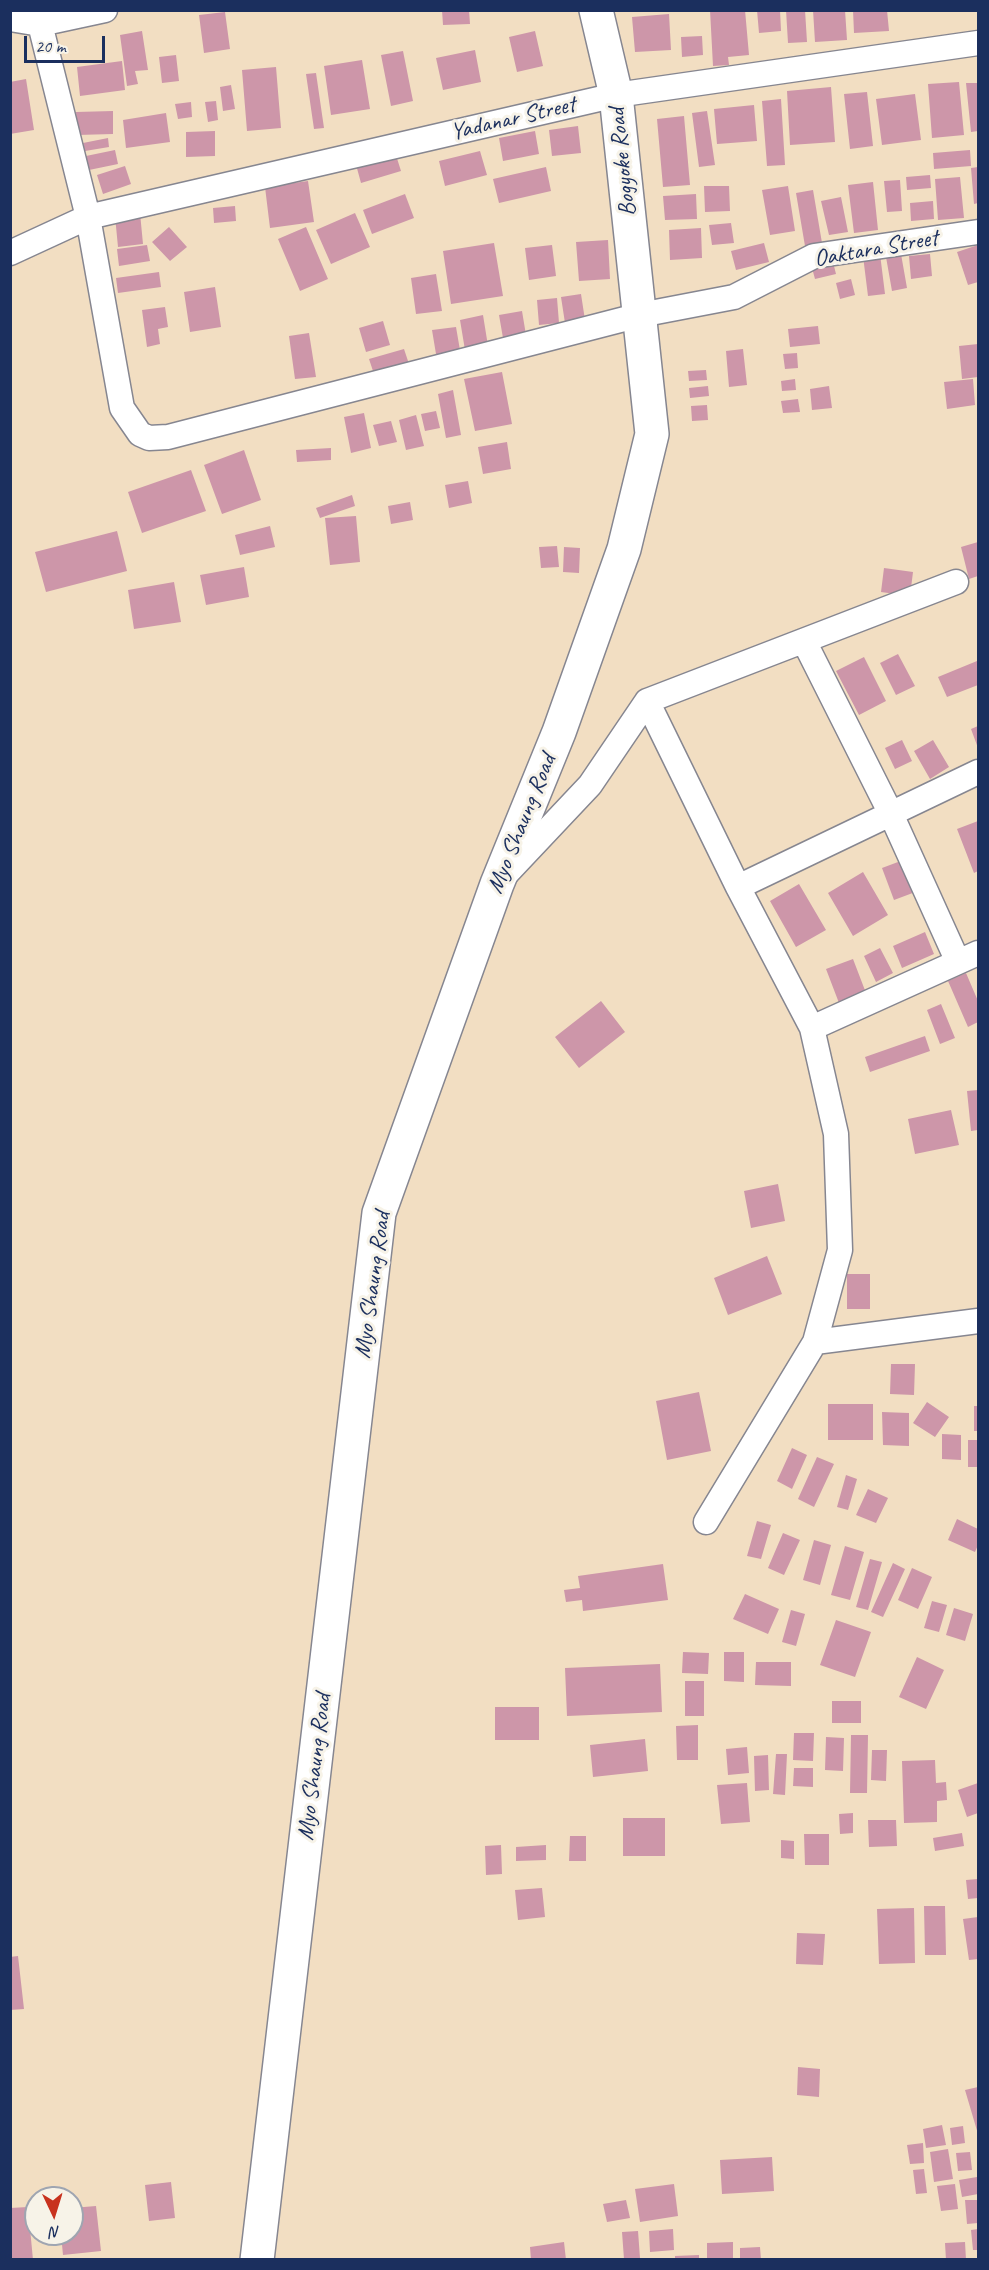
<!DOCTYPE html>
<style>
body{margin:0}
#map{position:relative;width:989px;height:2270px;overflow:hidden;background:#f2dec2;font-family:Caveat,sans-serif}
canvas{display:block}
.frame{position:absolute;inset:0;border:12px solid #1b2f5e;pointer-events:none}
.north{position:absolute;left:24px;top:2186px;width:60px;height:60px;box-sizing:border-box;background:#f7f3e8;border:2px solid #9fa5b1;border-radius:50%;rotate:176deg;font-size:16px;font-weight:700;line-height:24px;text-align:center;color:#1b2f5e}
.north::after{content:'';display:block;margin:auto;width:21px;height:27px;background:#c8321e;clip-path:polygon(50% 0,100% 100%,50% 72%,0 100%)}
.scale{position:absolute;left:24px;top:36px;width:81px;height:27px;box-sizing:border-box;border:3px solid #1b2f5e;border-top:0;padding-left:8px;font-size:18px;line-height:21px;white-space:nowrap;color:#1b2f5e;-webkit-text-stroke:4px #f7f3e8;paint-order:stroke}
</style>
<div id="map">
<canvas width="989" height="2270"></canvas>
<div class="frame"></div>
<div class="north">N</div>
<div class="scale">20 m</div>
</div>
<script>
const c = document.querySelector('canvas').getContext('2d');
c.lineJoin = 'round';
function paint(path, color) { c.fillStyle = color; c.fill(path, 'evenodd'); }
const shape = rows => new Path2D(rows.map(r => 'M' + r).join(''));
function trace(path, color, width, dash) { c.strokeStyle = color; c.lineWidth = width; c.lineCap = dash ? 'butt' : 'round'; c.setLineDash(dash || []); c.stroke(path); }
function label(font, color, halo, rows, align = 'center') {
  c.font = font + ' Caveat,sans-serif'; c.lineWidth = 6; c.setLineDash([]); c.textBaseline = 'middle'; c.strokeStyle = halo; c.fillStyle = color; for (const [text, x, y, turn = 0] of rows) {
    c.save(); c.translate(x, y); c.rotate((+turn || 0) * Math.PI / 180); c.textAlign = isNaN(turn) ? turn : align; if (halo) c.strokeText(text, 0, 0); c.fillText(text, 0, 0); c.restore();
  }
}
const building = shape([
 [442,10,469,10,470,24,443,25],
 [710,10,745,10,749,55,728,57,729,65,713,66],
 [757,10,780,10,781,31,759,33],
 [786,10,805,10,807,42,788,43],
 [813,10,845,10,847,40,815,42],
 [853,10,887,10,889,31,854,33],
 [225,12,230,49,204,53,199,15],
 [669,14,671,50,635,52,632,17],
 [142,31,148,70,135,71,138,84,127,86,120,35],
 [535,31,543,66,517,72,509,37],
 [702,36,703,55,682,57,681,37],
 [475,50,481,82,443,90,436,58],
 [403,51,413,101,391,106,381,55],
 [176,55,179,81,162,83,159,57],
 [362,60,370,109,331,115,324,66],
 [122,61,125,90,80,96,77,67],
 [276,67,281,128,247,131,242,70],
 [316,73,324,128,314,129,306,74],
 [26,79,34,130,10,134,10,82],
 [959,82,964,135,932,138,928,84],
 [966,83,978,83,978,131,971,132],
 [231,85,235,109,223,111,220,87],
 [831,87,835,142,790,145,787,91],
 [867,92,873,146,850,149,844,94],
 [915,94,921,140,882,145,876,99],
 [781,99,785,165,767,166,762,101],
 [216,101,218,120,208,122,205,102],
 [191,102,192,117,178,119,175,104],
 [754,105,757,141,717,144,714,109],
 [113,111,113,134,77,135,76,112],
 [707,111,715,165,699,167,692,113],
 [166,113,170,142,126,148,123,120],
 [684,116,690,185,663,187,657,119],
 [578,126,581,153,552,156,549,130],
 [215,131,215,156,186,157,186,132],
 [535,131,539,154,503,161,499,138],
 [108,138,109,147,85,151,83,143],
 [394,149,401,171,361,183,355,161],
 [115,150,118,164,89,170,86,156],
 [970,150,971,166,934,169,933,153],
 [480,151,487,175,445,186,439,161],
 [125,166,131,184,103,194,97,175],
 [546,167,551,191,499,203,493,179],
 [978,167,978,203,974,204,971,168],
 [930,175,931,188,907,190,906,177],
 [960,177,964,218,938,220,935,179],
 [900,180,902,211,887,212,884,181],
 [308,181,314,222,270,228,265,187],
 [873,182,878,230,854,233,848,185],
 [704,186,729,186,730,211,705,212],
 [788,186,795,231,770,235,762,190],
 [813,190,822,243,805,246,796,193],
 [405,194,414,218,372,234,363,210],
 [696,194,697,219,665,220,663,196],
 [841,197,848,232,829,235,821,201],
 [933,201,934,219,911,221,910,203],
 [235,206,236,221,214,223,213,208],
 [140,213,143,244,118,247,115,216],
 [355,213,370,247,331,264,316,230],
 [731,223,734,243,712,245,709,225],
 [169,227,187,247,170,261,152,242],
 [306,227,328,279,300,291,278,239],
 [701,228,702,258,670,260,669,230],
 [608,240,610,279,579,281,576,242],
 [494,243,503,296,451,304,443,251],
 [764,243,769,262,736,270,731,251],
 [147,245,150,261,119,266,117,249],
 [552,245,556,276,529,280,525,248],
 [978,245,978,282,968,285,957,252],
 [880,254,885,294,868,296,863,256],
 [901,254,907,288,892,291,886,257],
 [930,254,932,276,911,279,909,256],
 [833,262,836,274,815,279,812,268],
 [159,272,161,287,118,293,116,278],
 [436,274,442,311,416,314,411,278],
 [851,279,855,295,840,299,836,283],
 [215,287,221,327,190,332,184,292],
 [581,294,585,320,565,323,561,297],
 [557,298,559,323,539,325,537,300],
 [165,307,168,327,158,329,160,344,147,347,142,310],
 [522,311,526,335,503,338,499,315],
 [483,315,488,346,465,350,460,320],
 [383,321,390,345,366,352,359,328],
 [818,326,820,344,790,347,788,329],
 [456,327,461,356,437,360,432,330],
 [309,333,316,377,295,379,289,336],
 [978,344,978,377,962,379,959,346],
 [404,349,409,364,374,374,369,359],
 [743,349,747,385,729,387,726,351],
 [797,353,798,368,785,369,783,354],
 [706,370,707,380,689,381,688,371],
 [502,372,512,424,475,431,464,379],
 [795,379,796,390,782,391,781,381],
 [973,379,975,405,947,409,944,382],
 [708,386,709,396,690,398,689,388],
 [829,386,832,408,812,410,810,389],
 [453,390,461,435,446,438,438,394],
 [798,399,800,412,783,413,781,401],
 [707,405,708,420,692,421,691,406],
 [436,411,440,428,425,431,421,414],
 [364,413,371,448,351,453,344,417],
 [416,415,424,446,406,450,399,420],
 [391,421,397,442,379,446,373,425],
 [507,442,511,469,483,474,478,447],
 [331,448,331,460,297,462,296,450],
 [244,450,261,500,222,514,204,465],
 [191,470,206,511,142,533,128,492],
 [468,481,472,503,449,508,445,485],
 [352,495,355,506,320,518,316,508],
 [410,502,413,520,391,524,388,506],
 [356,516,360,562,330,565,325,518],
 [270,526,275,547,240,555,235,535],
 [117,531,127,571,46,592,35,552],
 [978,542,978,576,969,579,961,547],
 [557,546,559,567,541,568,539,547],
 [564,547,580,548,579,573,563,572],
 [244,567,249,597,206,605,200,575],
 [884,568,913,572,910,596,881,592],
 [174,582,181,622,134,629,128,590],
 [898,654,915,686,896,695,880,663],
 [864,657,886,701,859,715,836,671],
 [977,661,978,685,947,697,938,677],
 [978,726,978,748,971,729],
 [902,740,912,761,895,769,885,748],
 [933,740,949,767,930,779,914,751],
 [978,821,978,871,974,873,957,829],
 [906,859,918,891,894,900,882,868],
 [863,872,888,915,853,936,828,893],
 [799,884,826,930,796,947,770,901],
 [925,932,934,954,902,968,893,946],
 [880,948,893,973,876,982,864,956],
 [853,959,866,993,839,1003,826,969],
 [966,973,978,1001,978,1022,968,1027,948,981],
 [601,1001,625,1032,579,1068,555,1037],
 [941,1004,955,1038,940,1044,927,1010],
 [925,1036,930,1051,870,1072,865,1057],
 [978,1090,978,1130,971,1131,967,1091],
 [951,1110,959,1145,915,1154,908,1119],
 [778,1184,785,1221,751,1228,744,1191],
 [767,1256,782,1294,728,1315,714,1278],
 [847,1274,870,1274,870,1309,847,1309],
 [891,1364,915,1364,914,1395,890,1394],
 [699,1392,711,1451,667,1460,656,1401],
 [927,1402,949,1417,935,1437,913,1423],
 [828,1404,873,1404,873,1440,828,1440],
 [974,1406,978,1406,978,1431,974,1431],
 [882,1412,909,1413,909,1446,883,1445],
 [942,1434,961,1435,961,1460,942,1459],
 [968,1440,978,1440,978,1467,968,1467],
 [792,1448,807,1455,792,1489,777,1481],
 [817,1457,834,1464,814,1507,798,1499],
 [846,1475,857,1479,848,1510,837,1507],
 [868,1489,888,1498,876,1523,856,1515],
 [957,1519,978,1529,978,1545,975,1552,948,1540],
 [757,1521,771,1525,761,1559,747,1556],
 [783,1533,800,1540,784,1575,768,1568],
 [814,1540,831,1545,820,1585,803,1580],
 [845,1546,864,1552,850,1600,831,1595],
 [870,1559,882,1562,868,1610,856,1607],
 [893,1563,905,1569,883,1617,871,1612],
 [663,1564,668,1600,583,1611,582,1600,566,1602,564,1590,580,1588,578,1576],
 [912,1568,932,1577,918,1609,898,1600],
 [745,1594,779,1609,768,1634,733,1619],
 [932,1601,947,1605,939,1632,924,1628],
 [954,1608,973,1614,965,1641,946,1635],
 [791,1610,805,1614,796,1646,782,1642],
 [836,1620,871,1632,855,1677,820,1665],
 [683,1652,709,1653,708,1674,682,1673],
 [724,1652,744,1652,744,1682,724,1681],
 [917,1657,944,1670,926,1709,899,1697],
 [756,1662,791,1662,791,1686,755,1685],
 [660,1664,662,1712,567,1716,565,1668],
 [685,1681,704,1681,704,1716,685,1716],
 [832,1701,861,1701,861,1723,832,1723],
 [495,1707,539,1707,539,1740,495,1740],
 [698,1725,698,1760,677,1760,676,1726],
 [794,1733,814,1733,813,1761,793,1760],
 [851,1735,868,1735,867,1793,850,1793],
 [826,1737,844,1738,843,1771,825,1770],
 [645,1739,648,1771,593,1777,590,1745],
 [747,1747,749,1773,728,1775,726,1749],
 [872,1750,887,1750,886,1781,871,1780],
 [776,1754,787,1754,785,1795,773,1794],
 [768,1755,769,1790,755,1791,754,1756],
 [935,1760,936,1783,946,1782,947,1800,937,1801,937,1822,904,1823,902,1761],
 [794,1768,813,1768,813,1787,793,1786],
 [747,1783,750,1822,721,1824,717,1785],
 [978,1783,978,1813,967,1817,958,1790],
 [853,1813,853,1833,840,1834,839,1814],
 [623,1818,665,1818,665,1856,623,1856],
 [868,1820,896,1820,897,1846,869,1847],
 [962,1833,964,1846,935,1851,933,1838],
 [804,1834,829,1834,829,1865,805,1865],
 [570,1836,586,1836,586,1861,569,1861],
 [781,1840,794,1841,794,1859,781,1858],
 [501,1845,502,1874,486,1875,485,1846],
 [546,1845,546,1860,516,1861,516,1847],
 [978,1879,978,1898,968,1899,966,1880],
 [542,1888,545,1917,518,1920,515,1890],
 [924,1906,945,1906,946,1955,925,1955],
 [914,1908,915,1963,879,1964,877,1909],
 [978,1917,978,1959,969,1960,963,1919],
 [797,1933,825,1934,823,1965,796,1964],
 [18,1956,24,2009,10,2010,10,1957],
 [798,2067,820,2069,819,2097,797,2095],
 [978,2087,978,2134,965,2090],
 [942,2125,946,2145,926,2148,923,2129],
 [963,2126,965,2143,952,2145,950,2128],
 [923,2143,924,2163,910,2164,907,2145],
 [948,2149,953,2179,934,2182,930,2152],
 [970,2152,972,2170,958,2171,956,2153],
 [772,2157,774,2191,722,2194,720,2160],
 [924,2169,927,2193,916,2194,913,2170],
 [977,2177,978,2194,962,2197,959,2180],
 [171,2182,175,2218,149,2221,145,2185],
 [674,2184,678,2216,640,2222,635,2189],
 [955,2184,958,2209,941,2211,937,2186],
 [626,2200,630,2218,607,2222,603,2204],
 [965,2200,978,2200,978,2223,967,2224],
 [96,2206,101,2251,63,2255,61,2234,72,2234,72,2208],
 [28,2207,33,2260,10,2260,10,2208],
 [673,2229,674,2250,650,2252,649,2231],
 [978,2229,978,2250,973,2250,971,2230],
 [638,2231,640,2258,624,2259,622,2232],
 [564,2242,566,2260,531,2260,530,2247],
 [733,2242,733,2260,707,2260,707,2243],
 [965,2242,966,2260,946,2260,945,2243],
 [760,2247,761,2260,740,2260,740,2248],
 [699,2255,699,2260,675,2260,675,2256]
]);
const street = shape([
 [10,19,40,24,88,217,122,408,140,434,149,438,168,437,640,315,734,297,814,256,978,232],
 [40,24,105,10],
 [10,253,88,217,616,95,978,43],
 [804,641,891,814,958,962],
 [647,701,738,887,812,1028,836,1134,840,1250,815,1342,706,1522],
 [507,873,590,785,647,701,956,582],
 [738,887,978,772],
 [812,1028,978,953],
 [815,1342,978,1321]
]);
const secondary = shape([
 [257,2260,379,1213,497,884,559,732,624,549,652,434,616,95,596,10]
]);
const streetNames = [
 ["Yadanar Street",513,119,-13],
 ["Bogyoke Road",623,162,-96],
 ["Oaktara Street",876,249,-10],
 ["Myo Shaung Road",522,824,-68],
 ["Myo Shaung Road",373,1285,-82],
 ["Myo Shaung Road",315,1767,-83]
];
paint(building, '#cd96a9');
trace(street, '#868690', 27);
trace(secondary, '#868690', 36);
trace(street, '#fff', 24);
trace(secondary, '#fff', 33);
label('24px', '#1b2f5e', '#f7f3e8', streetNames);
</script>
